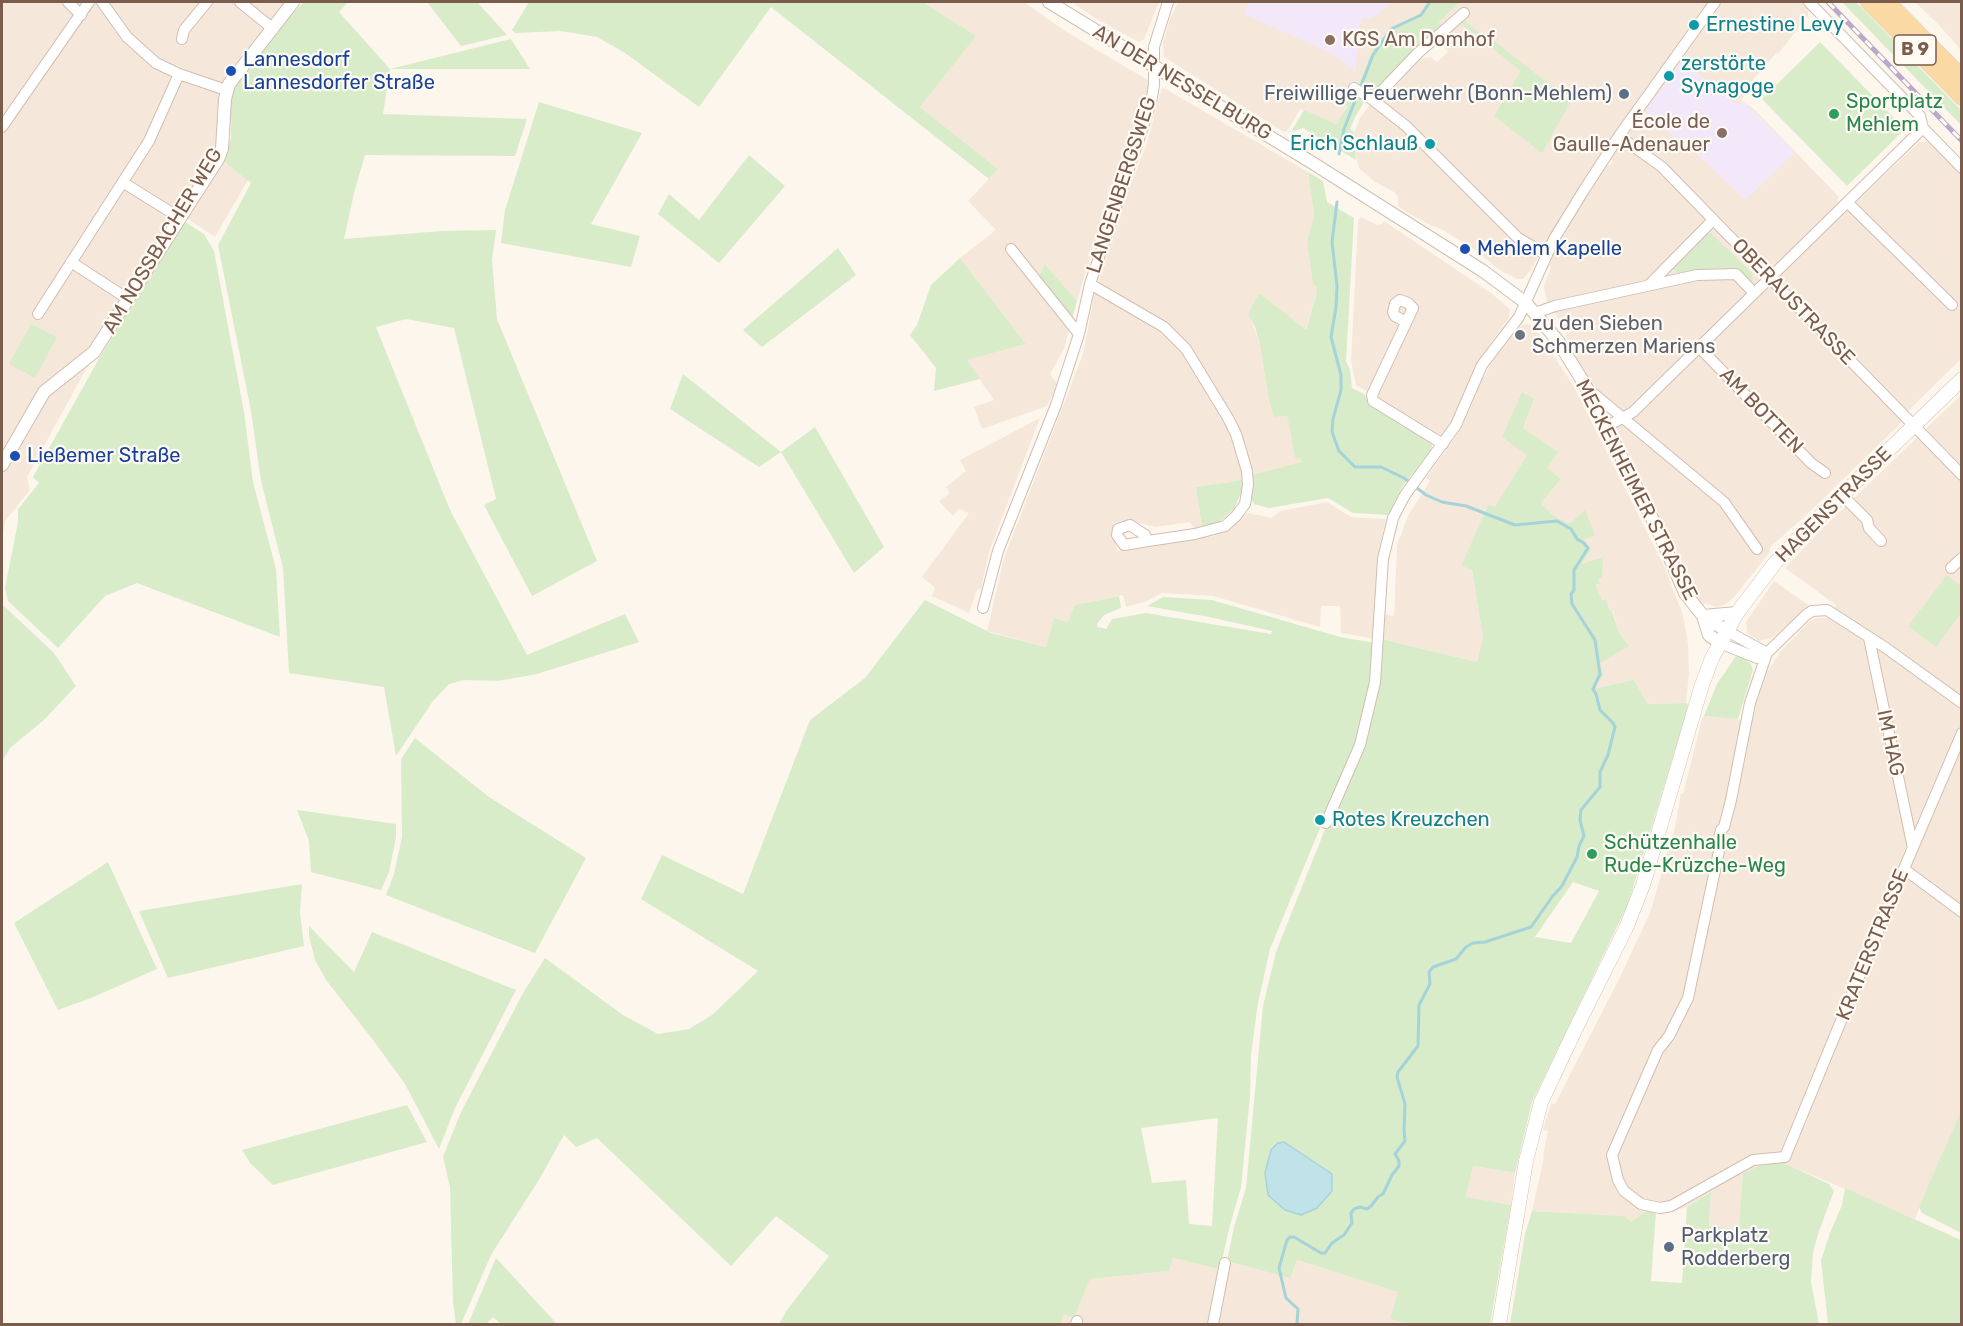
<!DOCTYPE html>
<meta charset="utf-8">
<style>
body{margin:0}
#map{position:relative;width:1963px;height:1326px;overflow:hidden;background:#fdf6ec;font-family:Rubik,sans-serif}
canvas{display:block}
.frame{position:absolute;inset:0;border:3px solid #7a5c4d;pointer-events:none}
</style>
<div id="map">
<canvas width="1963" height="1326"></canvas>
<div class="frame"></div>
</div>
<script>
const c = document.querySelector('canvas').getContext('2d');
c.lineJoin = 'round';
function paint(path, color) { c.fillStyle = color; c.fill(path, 'evenodd'); }
const shape = rows => new Path2D(rows.map(r => 'M' + r).join(''));
function trace(path, color, width, dash) { c.strokeStyle = color; c.lineWidth = width; c.lineCap = dash ? 'butt' : 'round'; c.setLineDash(dash || []); c.stroke(path); }
function label(font, color, halo, rows, align = 'center') {
  c.font = font + ' Rubik,sans-serif'; c.lineWidth = 4.5; c.setLineDash([]); c.textBaseline = 'middle'; c.strokeStyle = halo; c.fillStyle = color; for (const [text, x, y, turn = 0] of rows) {
    c.save(); c.translate(x, y); c.rotate((+turn || 0) * Math.PI / 180); c.textAlign = isNaN(turn) ? turn : align; if (halo) c.strokeText(text, 0, 0); c.fillText(text, 0, 0); c.restore();
  }
}
const residential = shape([
 [2,2,298,2,230,97,229,138,220,159,248,180,215,237,185,217,85,371,27,477,30,490,5,521,2,545],
 [923,2,1024,2,1065,31,1151,82,1132,140,1108,199,1077,301,1046,265,1039,276,1072,319,1064,349,1050,374,1058,385,1047,406,982,429,974,407,994,400,966,360,1026,344,960,258,996,230,968,201,998,169,920,107,975,36],
 [1072,2,1159,2,1144,39,1139,42,1095,18],
 [1178,2,1427,2,1420,14,1390,28,1373,49,1355,93,1336,124,1300,109,1288,130,1284,132,1164,57,1163,43,1170,19],
 [1461,2,1712,2,1605,151,1541,251,1531,270,1523,279,1517,279,1498,269,1477,251,1441,229,1432,226,1408,213,1398,206,1398,197,1394,192,1375,182,1359,168,1355,150,1354,133,1360,118,1371,103,1419,59,1431,57,1437,62,1448,52,1439,42,1439,22],
 [1721,2,1802,2,1808,7,1808,16,1778,54,1776,53,1751,82,1754,84,1741,100,1754,109,1839,197,1837,200,1847,211,1919,142,1930,142,1961,174,1961,359,1908,411,1899,425,1802,519,1770,547,1770,552,1734,597,1726,604,1717,607,1705,603,1702,605,1694,594,1689,577,1661,519,1620,435,1572,350,1565,334,1567,335,1555,312,1547,304,1544,286,1551,267,1549,266,1553,255,1554,255,1567,230,1566,229,1578,209,1581,209,1579,207,1587,193,1607,164,1610,165,1613,162,1611,159,1631,129,1680,57,1682,58],
 [1915,2,1961,2,1961,50,1939,25],
 [1164,88,1308,172,1314,215,1307,243,1313,283,1316,285,1317,292,1305,331,1259,293,1249,314,1260,345,1269,401,1274,417,1287,416,1295,458,1300,458,1302,463,1252,475,1242,480,1196,487,1202,527,1194,528,1190,522,1155,527,1132,521,1113,523,1117,551,1213,536,1231,528,1244,515,1249,513,1271,518,1281,511,1327,502,1351,517,1386,519,1378,554,1375,639,1341,633,1340,606,1321,606,1320,627,1213,596,1162,593,1145,602,1126,607,1123,595,1075,605,1069,622,1054,619,1046,647,987,631,1004,558,1083,354,1094,296,1124,202,1147,143,1161,90],
 [1361,217,1377,225,1382,224,1384,221,1491,293,1510,309,1509,318,1485,351,1450,426,1442,437,1356,385,1351,361,1358,220],
 [1529,324,1539,334,1573,385,1664,566,1683,615,1688,644,1689,673,1686,703,1648,704,1634,680,1597,688,1595,685,1599,663,1628,645,1619,632,1613,611,1611,612,1606,599,1602,600,1596,584,1599,583,1598,579,1602,557,1580,565,1585,511,1569,524,1553,515,1541,503,1561,479,1547,468,1523,428,1534,399,1502,437,1528,454,1495,508,1488,506,1461,566,1472,570,1483,638,1477,662,1382,639,1384,614,1394,616,1397,545,1408,516,1430,481,1426,478,1461,429,1477,393,1474,391,1481,376,1485,377,1490,365,1518,329,1522,325],
 [1961,395,1961,1111,1915,1219,1784,1163,1763,1164,1743,1173,1740,1229,1709,1226,1711,1192,1687,1207,1666,1213,1646,1211,1631,1222,1623,1216,1532,1211,1544,1157,1543,1156,1548,1131,1543,1130,1551,1103,1555,1104,1620,977,1650,913,1675,827,1681,794,1683,794,1702,719,1704,716,1720,717,1751,721,1766,674,1780,652,1809,622,1817,618,1827,618,1836,605,1785,568,1825,526],
 [1040,418,989,552,981,589,977,590,969,613,932,596,935,588,922,577,969,513,959,509,953,516,939,501,950,493,946,487,966,471,960,460],
 [1774,581,1810,606,1772,638,1759,641,1747,633,1746,622],
 [1473,1166,1515,1173,1511,1205,1466,1198],
 [1173,1258,1220,1268,1222,1260,1289,1277,1296,1260,1399,1292,1390,1319,1408,1324,1060,1324,1064,1313,1074,1317,1090,1279,1168,1271]
]);
const education = shape([
 [1249,2,1393,2,1372,18,1361,18,1355,73,1341,60,1324,50,1244,14],
 [1681,61,1738,105,1743,101,1795,152,1745,200,1698,155,1644,114]
]);
const green = shape([
 [304,2,348,2,339,12,390,69,511,39,530,69,390,69,383,114,527,119,515,156,365,155,354,193,344,239,441,231,496,230,492,260,497,319,597,561,532,596,484,505,496,499,454,328,406,319,376,327,450,510,527,655,625,614,639,642,537,674,498,681,464,680,449,684,433,701,396,756,384,687,289,673,283,568,261,481,251,411,218,245,251,183,223,161,231,138,231,97,233,88,280,26],
 [427,2,477,2,507,35,461,46],
 [529,2,923,2,976,36,920,107,998,169,989,179,771,7,699,107,625,53,597,37,561,31,515,33,512,30],
 [1427,2,1461,2,1439,22,1442,28,1386,78,1375,95,1365,101,1355,117,1350,129,1354,132,1356,160,1303,128,1291,132,1304,110,1336,124,1347,107,1343,101,1355,93,1373,49,1390,28,1420,14],
 [1842,2,1856,2,1961,110,1961,125],
 [1462,19,1483,36,1485,34,1571,101,1542,153,1494,116,1521,71,1459,22],
 [1820,42,1905,129,1847,186,1762,99],
 [539,102,642,133,591,224,640,236,631,267,501,243,505,210],
 [749,155,785,186,719,263,658,214,669,194,699,220],
 [1308,172,1323,181,1327,202,1354,218,1346,361,1350,370,1352,388,1364,394,1370,404,1430,440,1432,445,1431,450,1402,487,1388,515,1353,513,1328,498,1269,508,1254,504,1252,500,1252,475,1302,462,1300,458,1295,458,1287,416,1274,417,1269,401,1260,345,1255,327,1248,314,1259,293,1306,330,1317,292,1316,286,1313,284,1307,243,1314,215],
 [185,222,204,234,214,251,244,412,253,482,276,569,280,637,137,583,105,596,58,648,8,601,5,588,18,522,18,509,39,483,33,477,101,355],
 [1711,233,1752,273,1753,281,1750,283,1737,270,1726,268,1700,269,1682,276,1673,269,1706,234],
 [838,248,856,275,762,347,743,330],
 [960,258,1026,344,967,360,980,379,934,391,936,368,910,335,917,325,931,285],
 [1045,264,1077,301,1072,319,1039,276],
 [31,324,57,337,35,378,9,364],
 [683,374,781,452,815,427,884,547,854,573,781,452,759,467,670,409],
 [1522,392,1534,399,1523,428,1558,452,1547,468,1561,479,1541,503,1553,515,1569,524,1585,510,1595,535,1583,540,1591,550,1581,564,1603,557,1602,578,1598,579,1600,583,1596,585,1602,600,1606,599,1610,611,1612,611,1619,632,1629,646,1600,663,1603,676,1595,686,1597,688,1634,680,1648,704,1686,703,1689,705,1628,904,1532,1102,1515,1173,1473,1166,1466,1197,1511,1205,1490,1324,1408,1324,1390,1319,1398,1292,1297,1260,1290,1278,1227,1261,1234,1227,1246,1188,1263,1006,1276,952,1334,807,1362,747,1382,639,1477,662,1483,638,1472,570,1461,566,1488,505,1495,507,1527,455,1502,437],
 [1573,882,1599,891,1571,943,1535,937],
 [1242,480,1242,490,1234,509,1219,522,1202,527,1196,487],
 [1947,575,1961,586,1961,613,1936,647,1908,626],
 [1119,596,1121,608,1104,615,1097,624,1098,627,1106,629,1112,619,1146,613,1271,634,1272,631,1209,617,1147,606,1163,597,1212,600,1340,637,1375,643,1372,682,1357,745,1327,811,1270,949,1258,1003,1251,1054,1250,1096,1241,1187,1230,1225,1220,1269,1173,1258,1169,1271,1090,1279,1074,1318,1064,1314,1060,1324,779,1324,787,1310,829,1256,776,1216,731,1266,597,1138,576,1147,564,1135,540,1178,491,1255,461,1324,456,1324,453,1302,450,1187,443,1157,461,1112,523,993,545,958,623,1015,658,1034,689,1029,712,1015,758,971,641,899,662,855,743,894,810,720,865,678,925,600,991,633,1046,647,1054,618,1068,622,1075,605],
 [1218,1118,1212,1226,1189,1224,1186,1180,1152,1183,1141,1128],
 [2,600,2,604,54,653,76,686,44,720,10,748,2,762],
 [1736,656,1745,658,1751,664,1753,670,1738,719,1704,716,1717,684],
 [415,738,489,797,586,858,535,953,386,895,394,874,402,837,401,759],
 [297,810,396,824,396,837,389,872,381,890,311,872,309,841],
 [108,862,157,969,91,998,58,1010,14,923],
 [302,884,300,913,304,946,168,978,139,911],
 [309,926,354,972,372,932,516,990,455,1108,439,1149,405,1084,373,1040,326,980,315,960,309,936],
 [407,1105,427,1142,273,1185,250,1163,242,1150],
 [1961,1111,1962,1233,1961,1233,1922,1213,1919,1207],
 [1784,1163,1829,1184,1834,1191,1819,1231,1813,1252,1811,1282,1819,1324,1510,1324,1525,1234,1532,1211,1624,1216,1631,1222,1646,1211,1656,1212,1651,1281,1682,1283,1687,1207,1711,1192,1709,1226,1739,1229,1743,1173,1763,1164],
 [1845,1188,1961,1240,1961,1324,1828,1324,1821,1260,1830,1233,1842,1205],
 [496,1258,557,1324,501,1324,493,1317,486,1324,468,1324]
]);
const water = shape([
 [1284,1142,1332,1174,1332,1191,1317,1208,1301,1215,1285,1210,1268,1195,1265,1173,1271,1150,1278,1143,1284,1142]
]);
const stream = shape([
 [1339,154,1344,129,1373,55,1391,29,1421,15,1430,2],
 [1297,1324,1298,1309,1286,1298,1279,1268,1287,1240,1290,1237,1294,1237,1321,1253,1325,1253,1332,1243,1344,1235,1352,1223,1351,1213,1354,1209,1360,1207,1367,1209,1371,1206,1378,1197,1383,1194,1392,1175,1399,1166,1399,1161,1395,1154,1405,1141,1404,1130,1405,1104,1397,1077,1398,1072,1418,1046,1419,1005,1430,984,1429,972,1433,967,1456,959,1466,947,1473,943,1485,942,1531,927,1552,897,1562,886,1577,857,1579,846,1584,836,1580,820,1581,810,1600,787,1600,772,1608,755,1615,727,1613,723,1600,710,1596,694,1593,689,1600,674,1595,640,1572,604,1571,594,1574,590,1574,570,1588,548,1584,543,1577,539,1571,529,1557,521,1515,525,1466,506,1442,502,1426,495,1404,478,1381,467,1355,467,1339,451,1332,432,1333,419,1341,390,1341,375,1331,337,1336,307,1337,286,1332,242,1337,202]
]);
const minor = shape([
 [68,2,81,15],
 [102,2,127,37,156,63,179,74,226,90],
 [240,2,272,28],
 [1809,2,1920,116,1923,128,1962,168],
 [182,39,184,30,207,2],
 [1354,88,1373,100,1406,126,1518,238,1547,255],
 [1373,100,1418,53,1464,13],
 [2,127,89,2],
 [1619,136,1662,167,1962,475],
 [124,183,180,218],
 [1848,203,1952,305],
 [1011,249,1079,334],
 [71,262,128,299],
 [1090,284,1164,327,1186,349,1228,418,1236,434,1247,471,1248,485,1245,504,1236,516,1225,526,1195,534,1148,541,1145,535,1130,525,1118,529,1117,535,1124,545,1148,541],
 [1649,285,1713,220],
 [1535,313,1555,306,1697,275,1736,274,1754,293],
 [38,314,149,141,179,74],
 [1406,322,1395,316,1393,312,1395,304,1400,300,1408,303,1413,308,1372,395,1373,401,1443,444],
 [1700,348,1811,463,1825,473],
 [1587,388,1724,502,1757,549],
 [1606,427,1633,412,1923,128],
 [1843,496,1867,520,1869,528,1881,541],
 [1951,568,1962,558],
 [983,608,998,551,1056,405,1079,334,1090,284,1151,103,1154,85,1154,47,1168,2],
 [1727,631,1767,653],
 [1869,638,1913,848],
 [1720,643,1757,658,1767,653,1806,615,1812,611,1827,610,1886,648,1962,703],
 [1767,653,1750,703,1731,800,1724,827,1721,830,1718,842,1719,851,1688,998,1669,1036,1658,1050,1612,1155,1618,1180,1624,1191,1641,1204,1660,1208,1671,1206,1753,1160,1785,1157,1894,892,1962,733],
 [1326,823,1360,745,1375,682,1383,559,1393,518,1405,495,1456,425,1482,365,1519,317,1554,239,1584,190,1619,136,1715,2],
 [1904,869,1962,912],
 [1076,1324,1077,1321],
 [1213,1324,1225,1263]
]);
const tertiary = shape([
 [1049,2,1311,162,1483,271,1526,303,1558,341,1585,385,1657,528,1685,593,1703,616,1727,631],
 [2,465,44,392,94,352,218,159,222,149,225,99,229,84,293,2],
 [1703,616,1737,613],
 [1703,616,1709,635,1720,643]
]);
const secondary = shape([
 [1499,1324,1526,1161,1541,1102,1576,1028,1626,928,1643,885,1701,688,1712,658,1737,613,1775,563,1804,532,1962,379]
]);
const primary = shape([
 [1868,2,1962,98],
 [1888,2,1962,77]
]);
const rail = shape([
 [1828,2,1962,141]
]);
const markers = [
 [1694,25,6,"#0f9aa8"],
 [1330,40,6,"#8d6e63"],
 [231,71,6,"#1a4fb4"],
 [1669,76,6,"#0f9aa8"],
 [1624,94,6,"#5c6f8a"],
 [1834,114,6,"#2e9e5b"],
 [1722,133,6,"#8d6e63"],
 [1430,144,6,"#0f9aa8"],
 [1465,249,6,"#1a4fb4"],
 [1520,335,6,"#6b7280"],
 [15,456,6,"#1a4fb4"],
 [1320,820,6,"#0f9aa8"],
 [1592,854,6,"#2e9e5b"],
 [1669,1247,6,"#5c6f8a"]
];
const shields = [
 [1915,50,42]
];
const shieldNames = [
 ["B 9",1915,50]
];
const cultureNames = [
 ["Ernestine Levy",1706,25],
 ["zerstörte",1681,64],
 ["Synagoge",1681,87],
 ["Erich Schlauß",1418,144,"right"],
 ["Rotes Kreuzchen",1332,820]
];
const educationNames = [
 ["KGS Am Domhof",1342,40],
 ["École de",1710,122,"right"],
 ["Gaulle-Adenauer",1710,145,"right"]
];
const transitNames = [
 ["Lannesdorf",243,60],
 ["Lannesdorfer Straße",243,83],
 ["Mehlem Kapelle",1477,249],
 ["Ließemer Straße",27,456]
];
const streetNames = [
 ["AN DER NESSELBURG",1182,83,31],
 ["LANGENBERGSWEG",1122,185,-72],
 ["AM NOSSBACHER WEG",163,241,-59],
 ["OBERAUSTRASSE",1793,302,46],
 ["AM BOTTEN",1761,411,46],
 ["MECKENHEIMER STRASSE",1636,490,63],
 ["HAGENSTRASSE",1834,505,-45],
 ["IM HAG",1890,743,78],
 ["KRATERSTRASSE",1873,945,-68]
];
const serviceNames = [
 ["Freiwillige Feuerwehr (Bonn-Mehlem)",1612,94],
 ["Parkplatz",1681,1236,"left"],
 ["Rodderberg",1681,1259,"left"]
];
const leisureNames = [
 ["Sportplatz",1846,102],
 ["Mehlem",1846,125],
 ["Schützenhalle",1604,843],
 ["Rude-Krüzche-Weg",1604,866]
];
const worshipNames = [
 ["zu den Sieben",1532,324],
 ["Schmerzen Mariens",1532,347]
];
paint(residential, '#f5e8da');
paint(education, '#f3e8fa');
paint(green, '#d8ecc9');
paint(water, '#bfe3e8');
trace(water, '#a5d3da', 1.5);
trace(stream, '#a5d3da', 3);
trace(minor, '#d1beb0', 12);
trace(tertiary, '#d1beb0', 14);
trace(secondary, '#d6c0b0', 15);
trace(primary, '#dad1cd', 16);
trace(minor, '#fff', 10);
trace(tertiary, '#fff', 12);
trace(secondary, '#fff', 14);
trace(primary, '#fbd9a5', 15);
trace(rail, '#b9a8c9', 5);
trace(rail, '#fffaf3', 3, [9]);
for (const [x, y, r, color] of markers) { const dot = new Path2D(); dot.arc(x, y, r, 0, 2 * Math.PI); c.fillStyle = color; c.fill(dot); trace(dot, '#fffaf3', 2); }
for (const [x, y, w] of shields) { const box = new Path2D(); box.roundRect(x - w / 2, y - 15, w, 30, 4.5); c.fillStyle = '#fffaf3'; c.fill(box); trace(box, '#7a5c4d', 1.5); }
label('bold 18px', '#7a5c4d', null, shieldNames);
label('20px', '#0d838f', '#fffaf3', cultureNames, 'left');
label('20px', '#785e54', '#fffaf3', educationNames, 'left');
label('20px', '#164399', '#fffaf3', transitNames, 'left');
label('20px', '#7a5c4d', '#fffaf3', streetNames);
label('20px', '#4e5e75', '#fffaf3', serviceNames, 'right');
label('20px', '#27864d', '#fffaf3', leisureNames, 'left');
label('20px', '#5b616d', '#fffaf3', worshipNames, 'left');
</script>
